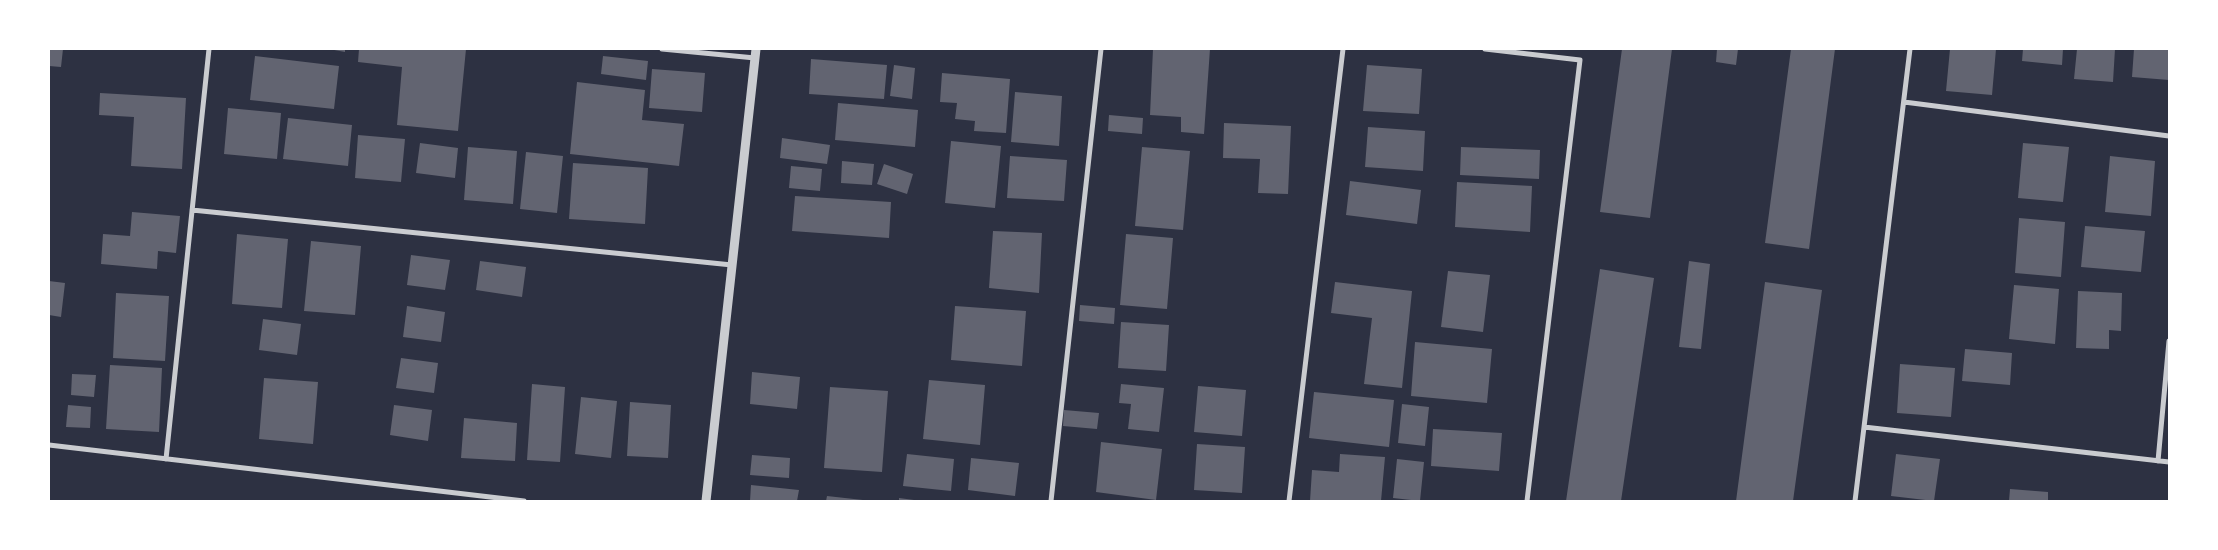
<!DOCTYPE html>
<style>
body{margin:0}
#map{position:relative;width:2218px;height:550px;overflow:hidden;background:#2d3142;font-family:Helvetica,sans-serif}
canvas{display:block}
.frame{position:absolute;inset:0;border:50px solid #fff;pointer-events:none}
</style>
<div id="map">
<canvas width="2218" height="550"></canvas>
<div class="frame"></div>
</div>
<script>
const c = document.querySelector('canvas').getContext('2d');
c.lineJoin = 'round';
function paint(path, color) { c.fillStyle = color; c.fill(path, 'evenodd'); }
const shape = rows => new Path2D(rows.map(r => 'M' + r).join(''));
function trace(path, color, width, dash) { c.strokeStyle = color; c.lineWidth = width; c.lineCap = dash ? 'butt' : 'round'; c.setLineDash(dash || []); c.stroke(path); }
const building = shape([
 [49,49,63,49,61,67,49,66],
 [329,49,345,49,345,52],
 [359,49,466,49,458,131,397,125,402,67,358,62],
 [1153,49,1210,49,1204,134,1181,132,1181,117,1150,115],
 [1622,49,1672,49,1650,218,1600,212],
 [1717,49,1738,49,1736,65,1716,62],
 [1791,49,1835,49,1809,249,1765,243],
 [1950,49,1996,49,1992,95,1946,91],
 [2023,49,2063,49,2062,65,2022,61],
 [2077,49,2115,49,2113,82,2074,79],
 [2134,49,2169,49,2169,80,2132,77],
 [255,56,339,66,334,109,250,100],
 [603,56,648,61,646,80,601,74],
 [811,59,887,65,884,99,809,94],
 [894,65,915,68,912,99,890,96],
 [1367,65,1422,69,1419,114,1363,111],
 [652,69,705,73,702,112,649,108],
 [942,73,1010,79,1006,133,974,131,975,121,955,119,957,103,940,102],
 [577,82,645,90,642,120,684,124,679,166,570,154],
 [1015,92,1062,96,1059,146,1011,142],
 [100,93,186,98,182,169,131,166,134,117,99,115],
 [838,103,918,110,915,147,835,140],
 [228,108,281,113,277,159,224,154],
 [1109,115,1143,118,1142,134,1108,131],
 [288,118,352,125,348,166,283,159],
 [1224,123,1291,126,1288,194,1258,193,1260,159,1223,158],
 [1368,127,1425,131,1423,171,1365,167],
 [358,135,405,139,401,182,355,178],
 [782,138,830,145,827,164,780,158],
 [951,141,1001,146,995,208,945,203],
 [420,143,458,148,455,178,416,173],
 [2023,143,2069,147,2063,202,2018,198],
 [468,147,517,151,513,204,464,200],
 [1142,147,1190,151,1183,230,1135,226],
 [1461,147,1540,150,1539,179,1460,175],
 [526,152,563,156,557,213,520,209],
 [1010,156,1067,160,1064,201,1007,198],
 [2110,156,2155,161,2151,216,2105,212],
 [842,161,874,164,872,185,841,183],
 [573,163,648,168,645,224,569,219],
 [884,164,913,174,907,194,877,184],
 [791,166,822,169,820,191,789,188],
 [1350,181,1421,190,1417,224,1346,215],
 [1457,182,1532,186,1530,232,1455,227],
 [795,196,891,202,889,238,792,231],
 [132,212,180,216,176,253,158,251,157,269,101,264,103,234,130,236],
 [2019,218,2065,222,2061,277,2015,273],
 [2085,226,2145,231,2141,272,2081,267],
 [993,231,1042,233,1039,293,989,288],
 [237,234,288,239,282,308,232,304],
 [1126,234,1173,238,1167,309,1120,305],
 [311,241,361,246,355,315,304,311],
 [411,255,450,260,445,290,407,285],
 [480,261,526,267,522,297,476,290],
 [1689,261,1710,264,1701,349,1679,347],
 [1600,269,1654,278,1621,501,1566,501],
 [1448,271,1490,275,1483,332,1441,327],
 [49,281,65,283,61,317,49,315],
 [1335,282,1412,291,1402,388,1364,384,1372,318,1331,313],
 [1765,282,1822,290,1793,501,1736,501],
 [2014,285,2059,289,2055,344,2009,339],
 [2078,291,2122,293,2121,331,2109,330,2109,349,2076,348],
 [116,293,169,296,165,361,113,358],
 [1080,305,1115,308,1114,324,1079,321],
 [407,306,445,312,441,342,403,337],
 [955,306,1026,311,1022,366,951,360],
 [263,319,301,324,297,355,259,350],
 [1121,322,1169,325,1166,371,1118,368],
 [1415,342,1492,349,1487,403,1411,396],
 [1965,349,2012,353,2010,385,1962,381],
 [401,358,438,363,434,393,396,388],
 [1900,364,1955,368,1951,417,1897,413],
 [110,365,162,368,159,432,106,429],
 [752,372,800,377,797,409,750,404],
 [72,374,96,375,94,397,71,395],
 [264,378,318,382,313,444,259,439],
 [929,380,985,385,980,445,923,439],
 [532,384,565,387,560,462,527,460],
 [1121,384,1164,388,1159,432,1128,429,1131,404,1119,403],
 [1198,386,1246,390,1242,436,1194,432],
 [830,387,888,391,882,472,824,468],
 [1314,392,1394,400,1389,447,1309,438],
 [581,397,617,401,611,458,575,454],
 [630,402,671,405,668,458,627,456],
 [1402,404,1429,407,1425,446,1398,443],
 [68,405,91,407,90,428,66,427],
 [394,405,432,410,428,441,390,435],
 [1064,410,1099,413,1097,429,1063,426],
 [464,418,517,423,515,461,461,458],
 [1433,429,1502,433,1499,471,1431,466],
 [1101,442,1162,449,1156,500,1096,492],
 [1197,444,1245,447,1242,493,1194,490],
 [907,454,954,459,951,491,903,486],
 [1340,454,1385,457,1381,501,1310,501,1312,470,1339,472],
 [1896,454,1940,459,1934,501,1891,496],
 [752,455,790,458,789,478,750,475],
 [971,458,1019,463,1015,496,968,490],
 [1397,459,1424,462,1420,501,1393,498],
 [751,485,799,490,797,501,750,501],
 [2010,489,2048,492,2048,501,2009,501],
 [827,496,863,500,862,501,826,501],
 [899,498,914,500,914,501,899,501]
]);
const minor = shape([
 [662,49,755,58],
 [1485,49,1580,60,1527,501],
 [1904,102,2169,136],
 [192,210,732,265],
 [1864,427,2169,462],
 [49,445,524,501],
 [166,459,209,49],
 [2158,461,2169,341],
 [1051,501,1101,49],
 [1289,501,1343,49],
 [1855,501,1910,49]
]);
const tertiary = shape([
 [706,501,756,49]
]);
paint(building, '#626471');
trace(minor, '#caccd0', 5);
trace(tertiary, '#caccd0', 9);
</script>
